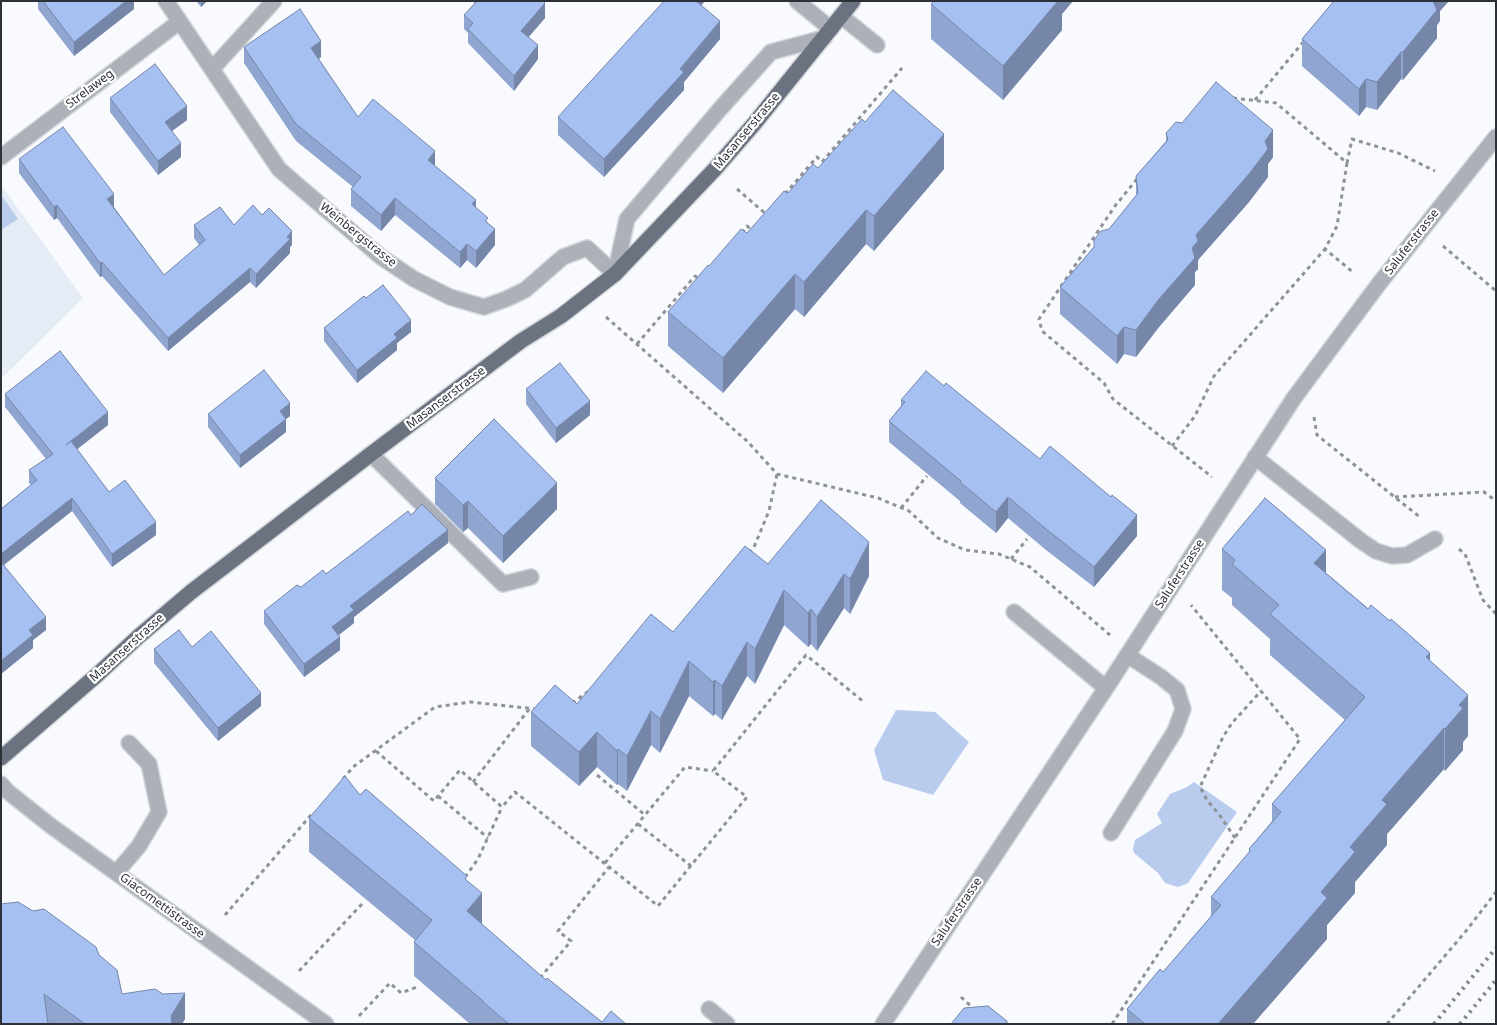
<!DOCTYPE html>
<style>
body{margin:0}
#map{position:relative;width:1497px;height:1025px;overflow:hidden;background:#f8fafe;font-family:"Noto Sans",sans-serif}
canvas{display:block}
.frame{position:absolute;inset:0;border:2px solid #2c3037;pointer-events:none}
</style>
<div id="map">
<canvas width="1497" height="1025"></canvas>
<div class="frame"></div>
</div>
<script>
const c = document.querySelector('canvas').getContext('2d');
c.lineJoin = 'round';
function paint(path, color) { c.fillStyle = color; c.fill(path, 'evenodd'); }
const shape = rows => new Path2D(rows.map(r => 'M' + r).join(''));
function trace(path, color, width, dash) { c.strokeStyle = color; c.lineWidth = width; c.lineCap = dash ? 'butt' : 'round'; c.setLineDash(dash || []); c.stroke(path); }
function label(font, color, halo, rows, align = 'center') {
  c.font = font + ' "Noto Sans",sans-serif'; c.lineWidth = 4.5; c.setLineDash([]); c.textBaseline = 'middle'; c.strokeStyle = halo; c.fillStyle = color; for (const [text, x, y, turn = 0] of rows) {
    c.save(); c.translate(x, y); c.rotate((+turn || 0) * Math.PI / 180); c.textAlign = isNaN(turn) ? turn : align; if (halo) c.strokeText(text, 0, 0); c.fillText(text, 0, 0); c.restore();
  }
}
const built = shape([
 [1,185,83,298,1,379]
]);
const green = shape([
 [1,195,18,219,1,230],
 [896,710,935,712,969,742,933,795,883,780,874,750],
 [1194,782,1237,812,1188,883,1178,887,1165,883,1158,873,1134,853,1133,849,1135,840,1162,823,1157,814,1170,794,1187,787]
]);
const path = shape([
 [1233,98,1276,103,1347,163,1352,139,1398,153,1435,171],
 [1255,100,1304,41],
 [1347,163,1337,226,1325,249,1354,273],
 [1137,179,1115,206,1039,319,1042,331,1104,383,1113,399,1212,477],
 [737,189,767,215],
 [785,194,817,157,822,162,902,68],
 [742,233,747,226,753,231],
 [1443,246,1496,291],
 [606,317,748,442,777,474,878,498,909,511,938,538,965,550,999,554,1030,567,1110,635],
 [637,344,695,276,699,279],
 [1314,417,1317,435,1421,518],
 [1172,446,1195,416,1214,376,1325,249],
 [1395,497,1484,492,1496,501],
 [901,508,927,476],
 [1459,549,1465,554,1483,600,1496,614],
 [749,553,754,547,769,511,777,474],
 [1011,559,1027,539],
 [572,703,589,691],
 [376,751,434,801,460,770,502,807,515,792,658,906,747,797,713,771,806,655,864,702],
 [597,775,645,815],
 [343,779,353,767,435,707,470,702,536,709],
 [473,782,530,708],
 [438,796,488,838],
 [638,824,691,866],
 [1235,838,1221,817,1207,800,1200,787,1223,737,1232,723,1261,691],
 [605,863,685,767,713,771],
 [465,877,478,859,502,807],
 [225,915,311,815],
 [299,971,362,904],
 [540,978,571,941,558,931,609,867],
 [961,997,975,1010],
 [359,1016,390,983,401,993,417,987],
 [1112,1024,1300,739,1191,605],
 [1387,1024,1466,931,1496,892]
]);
const minor = shape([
 [166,1,279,169,381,257,414,279,450,297,484,307,506,299,525,290,563,257,587,248,615,274],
 [797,1,831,29],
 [841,16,877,45],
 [212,69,274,1],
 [1,157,179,22],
 [615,274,627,219,720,109,771,52,824,38],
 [371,454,503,584,531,577],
 [1255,457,1361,541,1376,551,1392,556,1407,555,1435,539],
 [1014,612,1106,688],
 [1,784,7,791,51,826,326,1024],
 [1111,833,1175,731,1183,709,1177,690,1161,677,1127,655],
 [116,873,139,846,159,812,149,764,129,743],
 [709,1009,727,1024],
 [883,1024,1106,688,1294,398,1378,285,1496,137]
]);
const major = shape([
 [1,758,97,675,138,637,191,592,371,454,521,341,561,316,615,274,715,169,754,124,853,1]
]);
const rail = shape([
 [1434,1024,1496,948],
 [1460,1024,1496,980]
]);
const wall = shape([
 [38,1,134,1,134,9,74,56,38,9],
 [196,1,207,1,201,7],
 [474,1,543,1,545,18,528,37,538,59,514,91,468,43,468,33,464,29,464,15,474,4],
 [663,1,705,1,701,5,720,39,684,82,684,90,604,177,558,135,558,117,664,2],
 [934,1,1073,1,1062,14,1062,30,1003,100,931,39,931,4],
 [1334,1,1449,1,1440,11,1440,21,1437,25,1437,38,1403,80,1401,79,1377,110,1366,107,1359,116,1302,66,1302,39],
 [244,47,321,57,319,59,358,117,435,166,476,208,488,223,495,245,476,268,467,260,460,268,395,215,381,231,351,206,351,189,353,187,296,141,244,63],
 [110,98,187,120,172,131,181,157,158,175,110,112],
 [865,122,944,169,874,251,866,244,804,317,795,309,723,393,668,346,668,312,709,266,747,233,788,193,818,168],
 [1166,133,1273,157,1268,164,1268,177,1249,202,1198,260,1198,269,1195,272,1195,285,1159,327,1136,357,1124,354,1117,364,1060,314,1060,287,1109,229,1136,196,1136,176,1166,141],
 [19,159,114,207,164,275,199,245,194,238,194,225,234,225,292,245,290,247,290,253,256,288,250,282,168,351,102,276,100,277,57,218,54,220,19,173],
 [366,298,411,332,397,343,397,350,357,383,324,341,324,328],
 [944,386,1137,536,1094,587,1046,550,1008,518,996,533,960,503,960,501,889,442,889,421,901,406,901,400],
 [526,389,590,415,556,443,526,404],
 [5,394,108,425,77,449,109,492,156,535,112,567,72,511,4,565,46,630,33,640,33,648,1,674,1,509,31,485,29,483,29,470,46,459,5,407],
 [208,414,290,416,286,419,286,432,240,468,208,427],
 [435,478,557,509,503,563,468,528,463,532,435,504],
 [411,515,448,543,354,617,354,623,339,635,340,650,304,677,264,624,264,611,301,587,326,574],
 [1222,549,1326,573,1430,660,1468,736,1463,742,1463,750,1445,771,1444,769,1387,834,1387,845,1355,882,1355,893,1327,925,1327,939,1253,1024,1127,1024,1127,1009,1163,972,1211,916,1211,897,1249,853,1249,849,1272,821,1272,804,1345,720,1270,655,1270,639,1232,605,1232,598,1222,590],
 [768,564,869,576,850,614,844,608,817,651,811,644,808,647,784,625,755,684,747,676,722,720,715,714,713,716,689,696,660,753,651,745,627,791,618,784,617,785,597,767,579,786,531,746,531,712,577,704,673,632],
 [192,647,261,706,218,741,154,663,154,649],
 [360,795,467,881,482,924,546,980,602,1022,626,1024,470,1024,414,976,414,942,415,940,309,852,309,818],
 [99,955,122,994,185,1019,182,1024,1,1024]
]);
const shadedWall = shape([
 [126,1,134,1,134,9,74,56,74,42],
 [201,1,207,1,201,7],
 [692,1,705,1,692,16],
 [1054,1,1073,1,1062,14,1062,30,1003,100,1003,66],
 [1433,1,1449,1,1440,11,1440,21,1437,25,1437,38,1403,80,1403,52],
 [545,3,545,18,521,46,521,31],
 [720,21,720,39,684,82,684,90,604,177,604,159],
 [321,41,321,57,311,64,311,48],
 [538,45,538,59,514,91,514,76],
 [1401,52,1401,79,1377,110,1377,82],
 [1366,79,1366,107,1359,116,1359,89],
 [187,106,187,120,165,136,165,122],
 [1273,130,1273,157,1268,164,1268,177,1249,202,1198,260,1198,269,1195,272,1195,285,1159,327,1136,357,1136,330,1192,248,1196,235],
 [944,134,944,169,874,251,874,216],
 [181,143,181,157,158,175,158,161],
 [435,151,435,167,428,160],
 [114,194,114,208,107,199],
 [395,198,395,215,381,231,381,215],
 [476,200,476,216,472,204],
 [57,205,57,218,54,220,54,207],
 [866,210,866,244,804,317,804,282],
 [495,229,495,245,476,268,476,251],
 [292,231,292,245,290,247,290,253,256,288,256,274],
 [467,244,467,260,460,268,460,252],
 [102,262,102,276,100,277,100,263],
 [250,268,250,282,168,351,168,338],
 [795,274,795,309,723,393,723,358],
 [411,320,411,332,397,343,397,350,357,383,357,370,394,334],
 [1124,327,1124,354,1117,364,1117,336],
 [590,401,590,415,556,443,556,428],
 [290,403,290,416,286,419,286,432,240,468,240,455,280,411],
 [108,412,108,425,66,458,66,445],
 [557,483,557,509,503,563,503,536],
 [1008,497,1008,518,996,533,996,512],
 [72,498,72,511,1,567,1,554],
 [468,501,468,528,463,532,463,505],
 [1137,515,1137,536,1094,587,1094,567],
 [156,522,156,535,112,567,112,554],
 [448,530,448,543,354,617,354,623,332,640,332,627,350,606],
 [869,542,869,576,850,614,850,579],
 [1326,550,1326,591,1314,563],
 [844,574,844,608,817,651,817,617],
 [784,590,784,625,755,684,755,649],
 [811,609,811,644,808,647,808,613],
 [46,617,46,630,33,640,33,648,1,674,1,661,29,630],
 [340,637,340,650,304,677,304,664],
 [747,642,747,676,722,720,722,686],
 [1430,653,1430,695,1426,657],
 [689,661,689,696,660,753,660,719],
 [715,680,715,714,713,716,713,682],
 [261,693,261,706,218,741,218,728],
 [1468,695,1468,736,1463,742,1463,750,1445,771,1445,729,1459,705],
 [651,711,651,745,627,791,627,756],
 [1444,728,1444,769,1387,834,1387,845,1355,882,1355,893,1327,925,1327,939,1253,1024,1218,1024,1321,892,1382,800],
 [597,732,597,767,579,786,579,752],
 [618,749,618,784,617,785,617,751],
 [482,893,482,928,467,911],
 [185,993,185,1019,182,1024,171,1024,171,1016]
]);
const building = shape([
 [43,1,126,1,74,42,43,1],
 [477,1,543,1,545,3,521,31,538,45,514,76,468,29,473,23,464,15,477,1],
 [664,1,696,1,720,21,680,69,684,72,604,159,558,117,664,1],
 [934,1,1058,1,1003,66,931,4,934,1],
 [1334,1,1433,1,1437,10,1403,52,1401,52,1377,82,1366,79,1359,89,1302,39,1334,1],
 [300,9,321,41,311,48,358,117,373,99,435,151,428,160,476,200,472,204,488,218,485,221,495,229,476,251,467,244,460,252,395,198,381,215,351,189,361,177,296,124,244,47,300,9],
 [155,64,187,106,165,122,181,143,158,161,110,98,155,64],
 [1216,82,1273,130,1265,141,1268,149,1249,174,1196,235,1198,241,1192,248,1195,258,1159,299,1136,330,1124,327,1117,336,1060,287,1094,247,1094,240,1101,231,1109,229,1138,193,1136,176,1168,140,1166,133,1176,122,1182,123,1216,82],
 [893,90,944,134,874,216,866,210,804,282,795,274,723,358,668,312,708,265,709,266,741,229,747,233,784,191,788,193,813,164,818,168,862,119,865,122,893,90],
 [63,127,114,194,107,199,164,275,205,240,194,225,220,207,234,225,253,205,262,215,269,208,292,231,287,237,290,239,256,274,250,268,168,338,102,262,100,263,57,205,54,207,19,159,63,127],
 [383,285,411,320,394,334,397,338,357,370,324,328,364,296,366,298,383,285],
 [60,351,108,412,66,445,71,441,109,492,125,480,156,522,112,554,72,498,1,554,1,509,37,480,29,470,53,454,5,394,60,351],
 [560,363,590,401,556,428,526,389,560,363],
 [264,370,290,403,280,411,286,419,240,455,208,414,264,370],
 [926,371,944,386,946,383,1040,459,1050,446,1111,497,1112,495,1137,515,1094,567,1046,529,1008,497,996,512,960,482,961,481,889,421,905,402,901,400,926,371],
 [494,419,557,483,503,536,468,501,463,505,435,478,494,419],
 [1265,498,1326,550,1314,563,1368,609,1371,605,1390,621,1391,619,1430,653,1426,657,1468,695,1459,705,1463,708,1445,729,1444,728,1382,800,1387,804,1350,847,1355,852,1321,892,1327,898,1218,1024,1145,1024,1127,1009,1160,969,1163,972,1221,905,1211,897,1250,851,1249,849,1281,812,1272,804,1365,697,1270,614,1279,605,1232,564,1235,560,1222,549,1265,498],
 [821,500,869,542,850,579,844,574,817,617,811,609,808,613,784,590,755,649,747,642,722,686,715,680,713,682,689,661,660,719,651,711,627,756,618,749,617,751,597,732,579,752,531,712,555,685,577,704,651,614,673,632,745,546,768,564,821,500],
 [422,504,448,530,350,606,354,610,332,627,340,637,304,664,264,611,297,585,301,587,323,570,326,574,408,511,411,515,422,504],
 [1,562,46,617,29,630,33,635,1,661,1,562],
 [179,630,192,647,211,631,261,693,218,728,154,649,179,630],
 [345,776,360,795,366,789,467,876,465,879,482,893,467,911,546,980,547,978,602,1022,611,1011,626,1024,509,1024,483,1002,483,1001,414,942,432,920,309,818,345,776],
 [18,902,33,911,44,909,96,947,99,955,117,970,122,994,155,989,163,994,185,993,171,1016,172,1024,85,1024,44,994,48,1024,1,1024,1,904,18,902],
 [988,1006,1007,1021,1007,1024,951,1024,964,1008,988,1006]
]);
const streetNames = [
 ["Strelaweg",90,89,-37],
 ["Masanserstrasse",747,131,-50],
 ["Weinbergstrasse",358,235,39],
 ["Saluferstrasse",1412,242,-52],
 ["Masanserstrasse",446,398,-37],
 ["Saluferstrasse",1180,574,-57],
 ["Masanserstrasse",127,648,-42],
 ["Giacomettistrasse",162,906,36],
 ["Saluferstrasse",957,912,-56]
];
paint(built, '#e6ecf6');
paint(green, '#b9ccee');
trace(minor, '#d3d6da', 18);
trace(major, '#d3d6da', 18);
trace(path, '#8f9298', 3, [4, 4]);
trace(minor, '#acb0b8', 15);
trace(major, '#6b7280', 15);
trace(rail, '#82858a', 4, [2.5, 5]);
paint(wall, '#90a5d0');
paint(shadedWall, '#7586a9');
paint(building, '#a7c0f2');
trace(building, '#7586a9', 1);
label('12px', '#2c3037', '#fff', streetNames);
</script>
